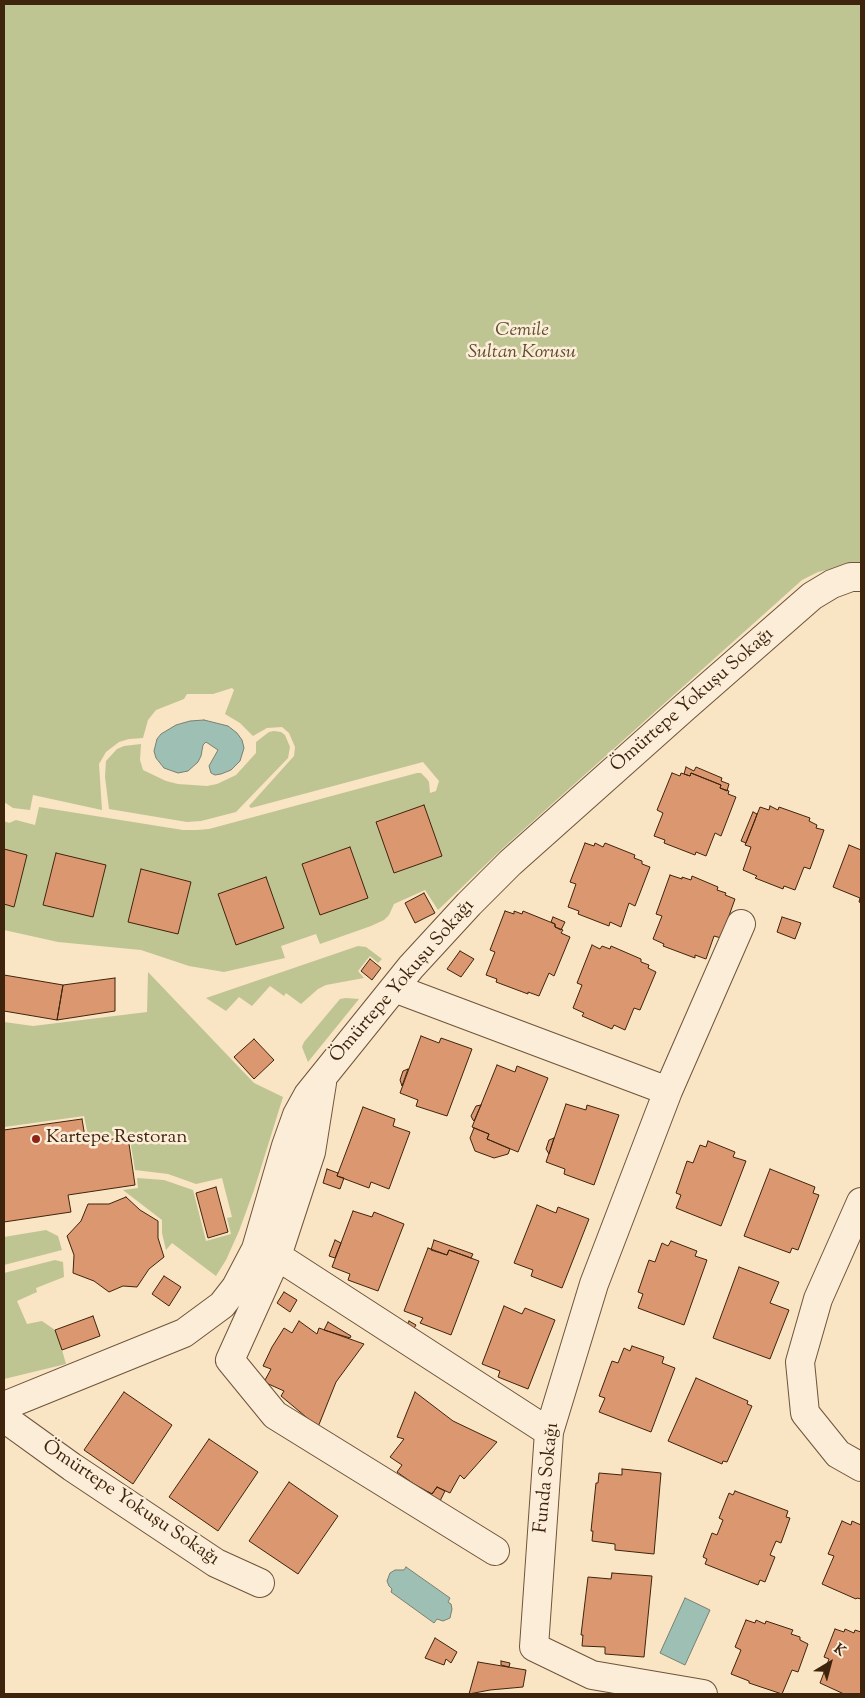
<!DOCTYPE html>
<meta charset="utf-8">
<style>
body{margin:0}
#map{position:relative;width:865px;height:1698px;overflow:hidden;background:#f9e4c3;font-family:"Sorts Mill Goudy",serif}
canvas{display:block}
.frame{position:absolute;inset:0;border:5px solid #3f240d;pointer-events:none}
.north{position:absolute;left:805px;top:1638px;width:50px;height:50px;-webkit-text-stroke:4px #fbedd8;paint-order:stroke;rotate:37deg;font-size:14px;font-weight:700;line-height:20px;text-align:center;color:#3f240d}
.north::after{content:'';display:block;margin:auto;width:18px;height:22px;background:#3f240d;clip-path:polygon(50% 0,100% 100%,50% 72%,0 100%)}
</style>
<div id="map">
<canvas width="865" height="1698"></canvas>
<div class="frame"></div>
<div class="north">K</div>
</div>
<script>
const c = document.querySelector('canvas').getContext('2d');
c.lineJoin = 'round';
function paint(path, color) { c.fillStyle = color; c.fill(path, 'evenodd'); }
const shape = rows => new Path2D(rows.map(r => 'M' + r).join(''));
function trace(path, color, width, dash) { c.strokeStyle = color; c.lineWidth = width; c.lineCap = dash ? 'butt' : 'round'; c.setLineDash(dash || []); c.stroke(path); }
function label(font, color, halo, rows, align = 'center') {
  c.font = font + ' "Sorts Mill Goudy",serif'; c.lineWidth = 5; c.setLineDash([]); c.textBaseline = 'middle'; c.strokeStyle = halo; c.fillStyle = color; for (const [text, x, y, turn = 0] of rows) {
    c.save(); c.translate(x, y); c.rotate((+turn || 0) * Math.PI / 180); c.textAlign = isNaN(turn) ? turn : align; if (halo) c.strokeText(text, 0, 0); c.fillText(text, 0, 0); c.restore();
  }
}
const green = shape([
 [4,4,861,4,861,562,818,572,802,580,503,848,438,910,425,890,394,904,389,915,384,920,371,926,320,944,316,934,281,946,285,958,224,972,189,966,141,950,58,942,4,930,4,821,9,823,16,820,35,825,39,807,183,830,197,830,209,829,417,773,421,773,427,779,429,782,430,793,436,791,439,781,423,762,251,808,249,806,294,756,295,747,289,733,282,727,267,728,253,736,240,723,225,714,234,690,232,688,213,694,187,694,184,699,156,710,148,720,143,738,129,739,119,742,106,752,99,764,102,810,33,795,30,810,13,808,4,802],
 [274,731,281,732,285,735,290,747,288,758,236,812,201,821,187,822,109,809,105,777,106,761,117,749,124,746,141,744,140,760,143,770,166,781,178,784,207,786,217,784,236,775,256,753,256,742,269,732],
 [358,946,366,947,382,959,378,963,370,956,358,971,364,978,326,985,318,989,301,1004,286,993,284,996,270,986,252,1006,239,997,226,1011,206,998],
 [148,972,254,1083,283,1097,254,1190,239,1231,226,1260,216,1276,172,1243,166,1250,162,1233,162,1220,123,1190,138,1188,137,1178,164,1180,193,1190,206,1241,231,1234,227,1218,232,1217,222,1178,196,1184,168,1174,135,1170,129,1133,89,1140,84,1116,4,1127,4,1022,33,1026,147,1012],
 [346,998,359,999,308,1062,302,1047,304,1042,340,999],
 [46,1230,58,1236,62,1250,4,1265,4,1237],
 [55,1260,63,1262,64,1277,36,1288,37,1292,17,1301,27,1324,42,1321,55,1330,62,1350,66,1364,4,1379,4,1273]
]);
const water = shape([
 [204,720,228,726,237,733,242,740,244,748,240,761,231,770,221,774,215,775,211,773,209,766,218,750,206,742,203,745,201,756,198,762,188,771,178,773,164,768,156,758,154,751,157,739,161,734,176,725,190,721,204,720],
 [406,1567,450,1598,448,1602,451,1604,452,1609,450,1618,443,1621,437,1619,434,1623,391,1592,392,1589,389,1586,387,1581,390,1573,395,1570,404,1570,406,1567],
 [685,1598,710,1610,685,1665,660,1653,685,1598]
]);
const building = shape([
 [686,767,694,771,696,767,722,778,721,781,729,784,727,791,720,788,721,785,691,773,690,776,684,774,686,767],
 [672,773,680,776,681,773,690,776,691,773,721,785,720,788,729,791,728,794,736,797,721,836,715,833,706,856,696,852,695,855,664,843,665,840,654,836,663,813,657,810,672,773],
 [424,805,442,856,394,873,376,822,424,805],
 [770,806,778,810,779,807,810,818,809,821,817,825,816,828,824,830,810,869,804,867,795,890,784,886,783,889,755,878,757,876,743,870,751,847,745,845,760,807,769,810,770,806],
 [753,812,757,814,755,820,746,843,741,841,753,812],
 [585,843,594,846,595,843,603,847,605,843,635,855,634,858,642,861,642,864,650,867,635,906,629,903,621,927,610,922,609,926,578,914,579,911,568,907,576,884,570,882,585,843],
 [849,845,861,850,861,903,859,902,860,898,833,887,849,845],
 [350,847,368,898,320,915,302,864,350,847],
 [4,849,27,855,14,907,4,904,4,849],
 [56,853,106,865,93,917,43,905,56,853],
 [141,869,191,882,178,934,128,922,141,869],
 [670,875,682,879,682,877,691,880,692,876,718,887,717,890,726,893,725,895,735,899,721,938,714,936,706,959,695,955,695,958,663,946,664,944,653,939,662,916,656,914,670,875],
 [266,877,284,928,236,945,218,894,266,877],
 [424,893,435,913,415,923,405,903,424,893],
 [505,911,514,914,514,911,522,914,523,911,555,924,555,927,563,930,561,933,570,937,554,976,549,973,539,996,528,992,528,994,496,982,497,979,486,975,495,952,490,950,505,911],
 [553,917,565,922,561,930,555,927,555,924,551,922,553,917],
 [782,917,801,923,795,939,777,932,782,917],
 [592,945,600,949,602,946,610,949,611,946,641,959,641,962,649,965,648,968,656,972,640,1010,634,1008,625,1030,614,1025,612,1029,582,1016,584,1013,573,1008,582,985,577,983,592,945],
 [460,951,474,959,461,977,447,969,460,951],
 [370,959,381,968,372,980,361,971,370,959],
 [4,975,63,985,57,1020,4,1011,4,975],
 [115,978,115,1011,57,1020,63,985,115,978],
 [421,1036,439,1043,441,1038,472,1049,447,1116,416,1106,418,1100,400,1093,421,1036],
 [254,1039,274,1060,254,1079,234,1057,254,1039],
 [497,1065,515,1072,517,1066,548,1078,518,1152,487,1139,489,1134,472,1127,497,1065],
 [408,1069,402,1086,400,1080,403,1071,408,1069],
 [566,1104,586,1110,587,1105,619,1115,594,1185,564,1174,565,1169,546,1162,566,1104],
 [481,1105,474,1121,473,1120,471,1116,476,1106,481,1105],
 [363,1107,395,1119,393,1126,410,1132,389,1189,371,1182,369,1188,337,1176,363,1107],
 [82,1119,86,1143,128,1137,135,1185,68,1195,71,1212,4,1222,4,1130,82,1119],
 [474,1128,489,1134,487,1139,510,1149,508,1154,494,1158,475,1151,470,1138,474,1128],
 [554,1138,549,1154,546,1149,549,1140,554,1138],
 [708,1141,735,1152,733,1157,746,1161,721,1226,676,1208,681,1195,676,1193,687,1161,693,1163,700,1145,706,1147,708,1141],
 [327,1169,338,1173,337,1176,344,1178,340,1189,323,1183,327,1169],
 [770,1169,815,1187,813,1193,819,1195,798,1250,792,1248,790,1253,744,1236,770,1169],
 [216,1187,228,1232,208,1238,196,1193,216,1187],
 [126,1197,140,1210,158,1221,158,1238,164,1257,149,1269,137,1287,123,1286,109,1292,94,1281,73,1273,74,1255,67,1236,81,1221,88,1204,109,1204,126,1197],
 [537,1205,556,1213,558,1207,589,1219,562,1288,531,1276,533,1270,514,1263,537,1205],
 [353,1211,372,1217,374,1212,404,1224,378,1291,348,1280,350,1274,332,1267,353,1211],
 [335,1240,341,1243,335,1258,329,1256,335,1240],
 [434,1240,473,1254,471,1258,449,1250,447,1255,431,1250,434,1240],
 [671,1241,697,1251,695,1256,707,1260,684,1325,638,1308,643,1294,638,1292,649,1260,655,1262,662,1243,668,1246,671,1241],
 [428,1248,447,1255,449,1250,479,1261,451,1335,420,1323,423,1318,404,1311,428,1248],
 [739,1267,779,1282,770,1303,789,1310,770,1359,713,1338,739,1267],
 [164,1276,181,1287,169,1306,152,1294,164,1276],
 [284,1292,297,1300,290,1312,277,1303,284,1292],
 [504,1306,522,1314,525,1308,555,1320,528,1389,498,1377,500,1371,482,1364,504,1306],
 [93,1316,100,1336,62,1350,55,1330,93,1316],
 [299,1321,317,1334,319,1328,364,1344,336,1382,318,1427,281,1396,284,1391,264,1382,271,1369,263,1366,272,1347,284,1328,292,1333,299,1321],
 [409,1321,416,1325,413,1330,406,1327,409,1321],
 [328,1322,351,1336,350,1338,324,1330,328,1322],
 [632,1346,664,1357,662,1363,675,1368,651,1432,599,1412,605,1398,599,1396,612,1361,618,1363,624,1348,630,1351,632,1346],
 [696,1378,748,1401,747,1404,752,1406,727,1462,723,1461,722,1464,668,1441,696,1378],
 [124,1392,172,1425,133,1484,84,1450,124,1392],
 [415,1392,453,1421,497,1442,464,1479,460,1475,450,1493,437,1487,432,1494,414,1484,397,1472,402,1465,390,1457,404,1439,397,1437,415,1392],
 [209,1439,258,1472,218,1531,169,1497,209,1439],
 [622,1469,661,1473,654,1554,615,1550,615,1544,592,1541,593,1531,591,1531,596,1483,598,1483,599,1473,622,1475,622,1469],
 [289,1482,338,1516,298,1574,249,1541,289,1482],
 [437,1487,445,1491,440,1501,427,1493,428,1492,432,1494,437,1487],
 [735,1491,788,1511,786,1517,790,1518,781,1543,776,1541,770,1555,775,1557,765,1582,760,1580,758,1585,705,1564,707,1559,703,1557,712,1533,717,1535,723,1520,719,1518,729,1493,733,1495,735,1491],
 [842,1521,851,1525,852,1521,861,1525,861,1599,857,1598,856,1599,822,1584,834,1556,828,1554,842,1521],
 [612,1573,652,1576,644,1657,605,1654,605,1647,582,1646,583,1635,581,1635,588,1577,611,1579,612,1573],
 [746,1620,755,1623,756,1620,765,1624,766,1621,793,1630,791,1634,800,1637,800,1640,808,1644,798,1672,792,1670,782,1694,749,1683,749,1681,731,1674,741,1650,735,1647,746,1620],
 [835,1629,844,1632,845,1629,854,1633,855,1630,861,1632,861,1694,844,1694,820,1683,829,1659,824,1657,835,1629],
 [435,1638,457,1652,451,1663,446,1659,444,1665,425,1658,435,1638],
 [501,1661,510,1663,509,1667,501,1665,501,1661],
 [478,1662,526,1670,523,1687,490,1690,469,1694,478,1662]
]);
const minor = shape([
 [394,988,668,1091,741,924],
 [322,1083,311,1152,277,1256,230,1360,275,1415,495,1551],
 [668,1091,594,1284,549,1432,534,1647,592,1675,703,1694],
 [861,1202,818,1299,800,1362,805,1413,838,1454,861,1467],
 [277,1256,549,1432],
 [4,1406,184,1333,222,1305,236,1287,256,1249,286,1146,297,1115,308,1095,411,967,469,904,510,863,685,707,812,596,832,584,851,577,861,577],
 [4,1418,72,1467,216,1563,260,1583]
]);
const markers = [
 [36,1139,5,"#8f2418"]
];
const parkNames = [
 ["Cemile",522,332],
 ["Sultan Korusu",522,354]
];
const streetNames = [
 ["Ömürtepe Yokuşu Sokağı",693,701,-41],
 ["Ömürtepe Yokuşu Sokağı",403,982,-49],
 ["Funda Sokağı",548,1478,-84],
 ["Ömürtepe Yokuşu Sokağı",130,1504,34]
];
const poiNames = [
 ["Kartepe Restoran",46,1139]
];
paint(green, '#bfc493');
paint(water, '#9ebfb3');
trace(water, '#788171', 1);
paint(building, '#db976f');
trace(building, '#3f240d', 1);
trace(minor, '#6e543a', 30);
trace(minor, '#fbedd8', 28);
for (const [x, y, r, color] of markers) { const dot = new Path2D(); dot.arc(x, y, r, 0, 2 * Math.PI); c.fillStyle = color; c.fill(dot); trace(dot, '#fbedd8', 2); }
label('italic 19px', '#5f4c2e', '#fbedd8', parkNames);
label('19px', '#3f240d', '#fbedd8', streetNames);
label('19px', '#3f240d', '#fbedd8', poiNames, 'left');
</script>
